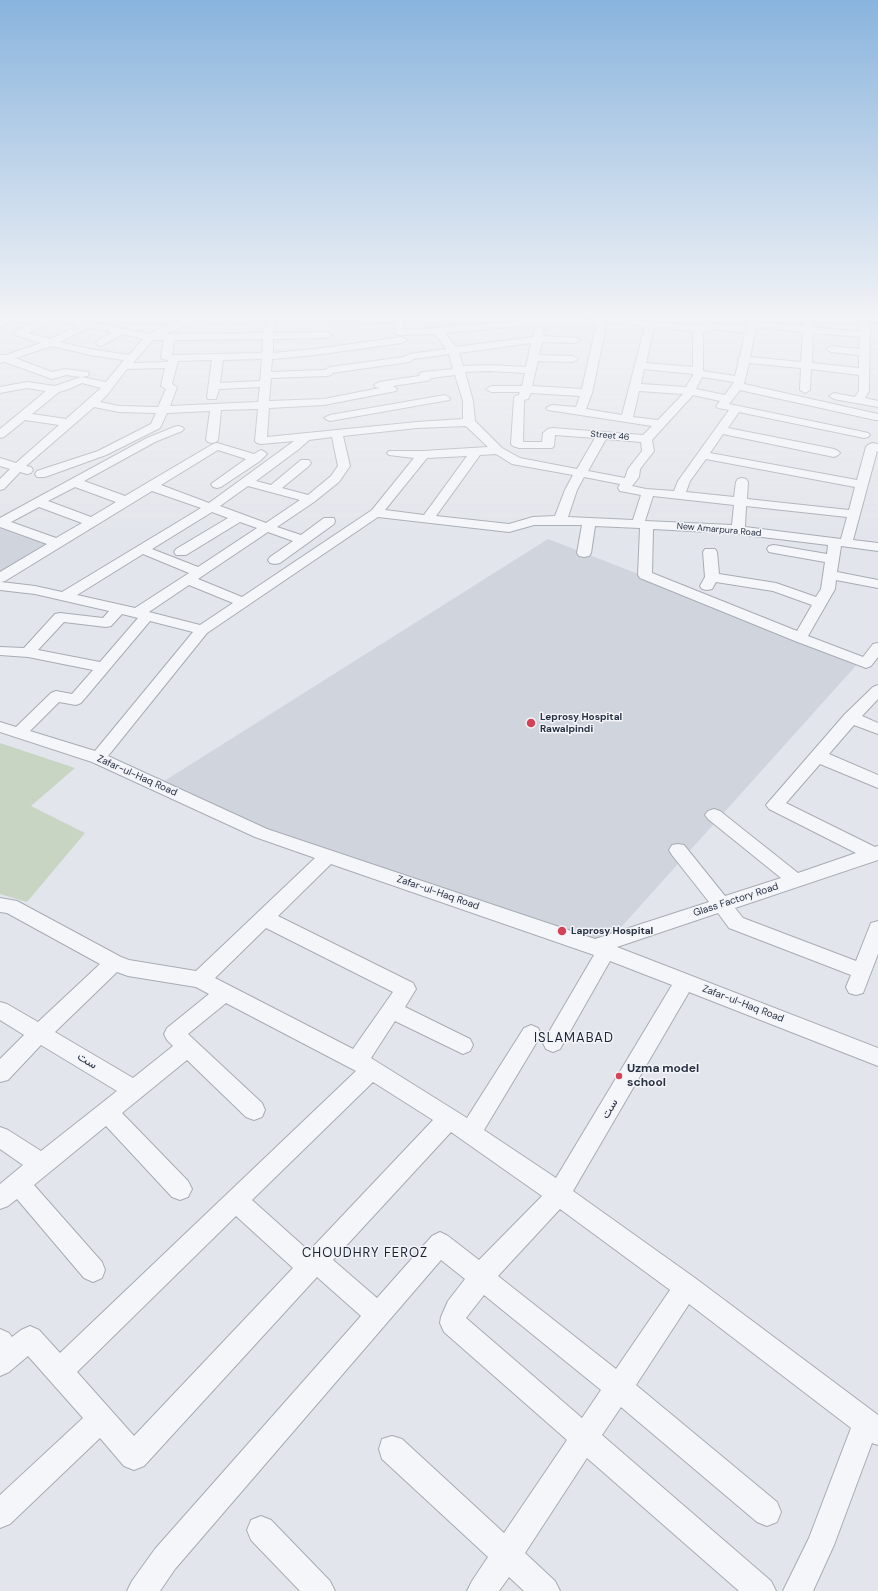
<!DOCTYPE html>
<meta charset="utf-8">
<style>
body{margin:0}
canvas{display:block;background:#e2e5eb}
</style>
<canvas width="878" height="1591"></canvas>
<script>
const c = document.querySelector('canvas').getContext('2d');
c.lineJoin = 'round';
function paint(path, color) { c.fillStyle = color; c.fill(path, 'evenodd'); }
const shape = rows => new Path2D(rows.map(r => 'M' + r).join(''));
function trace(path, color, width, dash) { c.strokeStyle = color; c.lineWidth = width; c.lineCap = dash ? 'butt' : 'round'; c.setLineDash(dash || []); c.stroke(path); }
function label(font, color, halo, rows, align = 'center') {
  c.font = font + ' "DM Sans",Vazirmatn,sans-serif'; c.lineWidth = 3; c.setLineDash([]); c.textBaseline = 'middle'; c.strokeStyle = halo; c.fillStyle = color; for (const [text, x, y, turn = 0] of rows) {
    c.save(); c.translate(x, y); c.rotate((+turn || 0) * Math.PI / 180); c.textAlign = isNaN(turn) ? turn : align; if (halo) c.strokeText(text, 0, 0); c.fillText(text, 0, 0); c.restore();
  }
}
const built = shape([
 [0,526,53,542,0,578],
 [548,539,861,660,606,944,261,833,158,785]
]);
const green = shape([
 [311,317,359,317,361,325,351,331,329,326,311,325],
 [0,743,75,768,31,806,85,833,27,902,0,894]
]);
const minor = shape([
 [9,317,21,317,19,319,0,327,0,320,9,317],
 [49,317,68,317,87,321,92,319,95,320,96,323,149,334,180,319,188,317,316,317,314,319,311,320,275,321,274,333,327,332,332,335,327,338,273,339,273,353,315,349,402,337,407,340,402,343,315,355,272,359,271,372,325,370,330,367,404,357,409,354,446,349,435,334,397,335,392,322,372,322,370,320,372,318,375,317,423,317,421,319,418,320,402,321,405,330,477,325,532,319,598,320,598,317,608,317,592,393,586,409,622,415,645,326,627,324,625,322,627,320,702,326,707,323,746,327,750,317,755,317,758,319,757,322,804,326,804,317,814,317,813,327,860,332,860,317,870,317,869,391,865,398,878,401,878,407,834,399,829,396,834,393,855,397,859,391,859,375,811,369,810,390,805,393,800,390,801,368,749,363,744,384,878,414,878,420,875,420,740,390,729,404,864,432,868,433,870,435,868,437,864,438,739,412,728,428,834,449,838,451,840,453,838,455,834,457,723,434,710,453,857,480,866,447,868,445,872,443,878,444,878,452,877,451,853,540,878,543,878,551,841,546,837,572,878,580,878,588,836,580,835,589,808,636,863,657,873,644,878,643,878,657,871,666,866,668,861,666,795,641,640,578,638,575,640,528,595,526,591,553,589,556,584,557,579,556,577,553,582,525,534,525,509,532,378,517,207,633,108,756,267,829,595,939,709,902,672,855,669,850,672,845,678,844,684,845,725,896,781,878,708,819,705,815,708,811,714,809,720,811,798,873,856,853,769,809,766,805,845,714,873,687,878,685,878,699,862,716,878,723,878,734,854,725,829,754,878,775,878,788,820,764,786,803,875,847,878,846,878,860,735,908,743,918,856,961,871,923,878,921,878,954,863,993,856,995,849,993,846,987,851,975,729,928,718,913,617,947,878,1048,878,1066,689,992,573,1191,695,1278,878,1415,878,1445,872,1443,834,1545,813,1591,783,1591,809,1538,851,1428,689,1304,636,1385,777,1502,781,1512,777,1522,767,1526,757,1522,621,1407,602,1435,771,1581,776,1591,739,1591,587,1458,525,1553,555,1581,560,1591,524,1591,509,1577,499,1591,467,1591,472,1581,488,1557,382,1459,379,1449,382,1439,392,1436,402,1439,504,1533,567,1440,444,1332,440,1323,441,1317,448,1301,465,1279,441,1260,175,1569,160,1591,127,1591,132,1581,155,1549,361,1316,317,1277,144,1466,134,1470,124,1466,100,1438,10,1524,0,1528,0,1495,83,1418,28,1356,9,1372,0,1376,0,1329,9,1333,12,1337,21,1330,30,1326,39,1330,60,1353,356,1071,226,1003,188,1034,262,1103,265,1110,262,1117,254,1120,246,1117,187,1060,122,1113,188,1181,192,1189,188,1197,180,1200,172,1197,106,1126,34,1185,102,1262,105,1270,102,1278,93,1282,84,1278,17,1199,8,1206,0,1209,0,1184,23,1165,0,1149,0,1127,8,1130,41,1151,117,1091,41,1045,8,1080,0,1082,0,1059,24,1035,0,1020,0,1002,7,1004,38,1022,100,964,7,913,0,912,0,898,17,901,121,957,129,960,196,971,315,858,255,837,92,762,0,732,0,722,16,727,51,693,56,691,72,694,93,670,28,657,0,655,0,647,24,648,55,614,60,613,103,618,109,611,35,594,0,590,0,572,47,544,0,527,0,518,147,438,174,427,178,426,182,427,184,429,182,431,155,442,84,481,125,496,213,444,217,443,254,454,261,450,265,452,267,454,260,461,221,487,217,488,213,487,211,484,246,459,218,450,161,485,209,503,294,441,261,444,257,443,255,441,258,409,221,410,218,440,216,442,212,443,208,442,206,440,210,411,167,413,160,428,106,455,45,477,37,477,35,474,37,471,98,451,151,424,156,413,119,412,94,407,26,466,31,467,33,470,31,473,27,474,20,472,4,489,0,490,0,479,10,469,0,466,0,458,16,463,59,425,25,420,4,437,0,438,0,429,46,391,27,388,0,393,0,387,27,382,55,386,81,377,66,375,52,379,5,362,0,363,0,355,6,355,41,343,15,335,14,333,15,331,49,317],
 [57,320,79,325,50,339,28,333,57,320],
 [265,321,264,333,165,334,188,324,265,321],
 [532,325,596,326,582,389,532,386,538,361,573,362,578,359,573,356,539,355,542,342,575,343,580,340,579,338,543,336,544,330,539,327,534,330,533,337,456,347,445,333,532,325],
 [90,327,112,332,97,341,96,343,97,345,101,346,123,334,143,339,129,355,90,349,60,342,90,327],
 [654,327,693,331,693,367,646,363,654,327],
 [756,327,803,332,801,362,750,357,756,327],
 [712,329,745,333,740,357,738,359,739,361,735,376,703,371,703,332,710,331,712,329],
 [813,333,860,337,859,349,831,346,826,349,831,352,859,355,859,368,812,363,813,333],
 [263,339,262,353,172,355,174,340,263,339],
 [153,340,164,340,161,357,162,359,168,360,168,362,133,363,153,340],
 [531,343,526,367,489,365,463,366,459,353,531,343],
 [52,346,90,355,124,360,106,382,81,377,88,376,89,374,88,372,65,369,52,372,15,358,52,346],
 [449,354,453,369,424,372,420,373,419,376,379,382,374,385,375,387,380,388,324,399,269,401,271,378,327,376,331,375,332,373,409,362,414,359,449,354],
 [262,359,260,381,220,383,223,360,262,359],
 [212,360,207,397,208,399,216,399,219,389,260,387,258,402,170,406,177,387,172,384,178,361,212,360],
 [165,368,161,386,166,389,158,407,119,406,100,402,107,395,127,369,165,368],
 [644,369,693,374,693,375,686,387,641,384,644,369],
 [489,371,525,373,522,386,491,386,486,389,491,392,520,392,519,395,515,396,514,398,511,444,513,446,519,448,552,448,554,446,555,435,595,438,577,469,520,458,502,448,475,421,473,401,465,372,489,371],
 [455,375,463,401,463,419,417,422,267,437,269,408,324,405,396,391,397,389,393,386,426,381,430,380,431,378,455,375],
 [702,377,734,382,725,395,696,389,702,377],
 [82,383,101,388,66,419,32,414,59,392,69,389,82,383],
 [639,391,683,394,658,420,633,417,639,391],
 [531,393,580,396,576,407,552,405,546,408,548,410,652,426,643,435,552,428,548,429,543,433,542,442,523,442,524,400,528,399,531,393],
 [693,395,720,401,716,406,718,408,729,410,678,481,674,491,646,489,632,486,639,477,640,469,654,451,652,440,693,395],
 [466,426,488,447,423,451,389,451,387,453,389,455,414,458,372,510,242,597,198,579,268,532,293,541,270,557,268,560,270,563,275,564,280,563,334,524,335,521,334,518,324,518,301,535,277,527,314,502,339,482,350,466,343,436,417,428,466,426],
 [332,437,338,466,331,476,308,495,282,488,309,466,311,463,309,460,301,460,271,485,256,481,299,449,309,440,332,437],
 [606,439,641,442,642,451,628,469,625,478,588,471,606,439],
 [496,454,512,464,573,475,565,490,555,516,533,517,509,524,436,516,480,455,496,454],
 [467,456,424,515,385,510,427,458,467,456],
 [706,459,855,487,849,510,747,499,748,482,746,479,742,478,738,479,736,482,734,497,686,492,690,481,706,459],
 [584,477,620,484,618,488,620,491,641,495,633,520,568,517,577,490,584,477],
 [248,486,300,500,266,523,220,506,248,486],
 [75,487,116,502,91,517,48,501,75,487],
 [152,491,201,508,62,592,35,586,1,582,5,581,152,491],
 [653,496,734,505,732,525,645,521,653,496],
 [746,506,847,517,841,539,745,527,746,506],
 [39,507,82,523,56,538,11,522,39,507],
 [212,512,228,518,176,549,174,552,176,555,186,555,240,522,257,528,198,567,152,549,212,512],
 [653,529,729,533,828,545,827,554,774,545,769,546,767,549,769,552,774,553,825,562,821,589,816,597,776,583,719,574,717,552,715,549,705,549,703,552,705,577,700,586,702,589,707,590,712,589,716,582,773,591,812,605,797,631,652,573,653,529],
 [143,554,189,573,135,608,77,595,143,554],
 [189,585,233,603,200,625,149,612,189,585],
 [122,614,138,618,100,662,38,650,64,622,106,627,111,626,122,614],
 [150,621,193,632,95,751,30,731,59,702,76,705,81,703,150,621],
 [331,864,594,955,546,1037,543,1043,546,1049,553,1052,560,1049,610,961,672,985,556,1178,484,1130,538,1040,541,1034,538,1028,531,1025,524,1028,467,1118,371,1058,395,1021,463,1054,470,1051,473,1045,470,1039,405,1007,416,989,413,983,278,916,331,864],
 [266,928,393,992,353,1049,215,978,266,928],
 [117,972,128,976,196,987,209,994,167,1028,164,1034,167,1040,173,1046,133,1078,55,1032,117,972],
 [373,1082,433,1120,309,1251,252,1200,373,1082],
 [451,1132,542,1196,479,1260,448,1236,440,1232,432,1236,377,1298,333,1260,451,1132],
 [560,1209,670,1290,616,1369,498,1276,560,1209],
 [236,1216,293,1268,134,1436,77,1372,236,1216],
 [484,1295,601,1390,582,1418,466,1318,484,1295],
 [445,395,450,398,449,400,330,421,324,418,330,415,445,395],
 [261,1516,271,1520,330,1581,335,1591,300,1591,251,1540,247,1530,251,1520,261,1516]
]);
const markers = [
 [531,723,5,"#d34358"],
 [562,931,5,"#d34358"],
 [619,1076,4,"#d34358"]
];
const farStreetnames = [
 ["Street 46",610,436,5],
 ["New Amarpura Road",719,530,5]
];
const poiNames = [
 ["Leprosy Hospital",540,717],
 ["Rawalpindi",540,729],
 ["Laprosy Hospital",571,931]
];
const streetNames = [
 ["Zafar-ul-Haq Road",137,776,24],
 ["Zafar-ul-Haq Road",438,893,19],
 ["Glass Factory Road",736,900,-18],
 ["Zafar-ul-Haq Road",743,1004,21]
];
const nearStreetnames = [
 ["ست",87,1061,31],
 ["ست",610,1109,-60]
];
const nearPoinames = [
 ["Uzma model",627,1069],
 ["school",627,1083]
];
const nearNeighbourhoodnames = [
 ["ISLAMABAD",574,1039],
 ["CHOUDHRY FEROZ",365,1254]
];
paint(built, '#d0d4dd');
paint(green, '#c7d5c2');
trace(minor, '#a7acb5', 2);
paint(minor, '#f5f6f9');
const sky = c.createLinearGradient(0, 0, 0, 539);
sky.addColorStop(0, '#89b4dd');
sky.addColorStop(0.59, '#f2f3f6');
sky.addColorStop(1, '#f2f3f600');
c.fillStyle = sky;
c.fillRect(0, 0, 878, 539);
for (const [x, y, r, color] of markers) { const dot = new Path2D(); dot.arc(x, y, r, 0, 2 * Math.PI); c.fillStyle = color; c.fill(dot); trace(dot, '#f2f4f8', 1.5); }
label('9px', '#293243', '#f2f4f8', farStreetnames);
label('bold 10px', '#293243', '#f2f4f8', poiNames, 'left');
label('10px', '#293243', '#f2f4f8', streetNames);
label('12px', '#293243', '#f2f4f8', nearStreetnames);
label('bold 12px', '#293243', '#f2f4f8', nearPoinames, 'left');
c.letterSpacing = '1px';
label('13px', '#1b2434', '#f2f4f8', nearNeighbourhoodnames);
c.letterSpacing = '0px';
</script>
